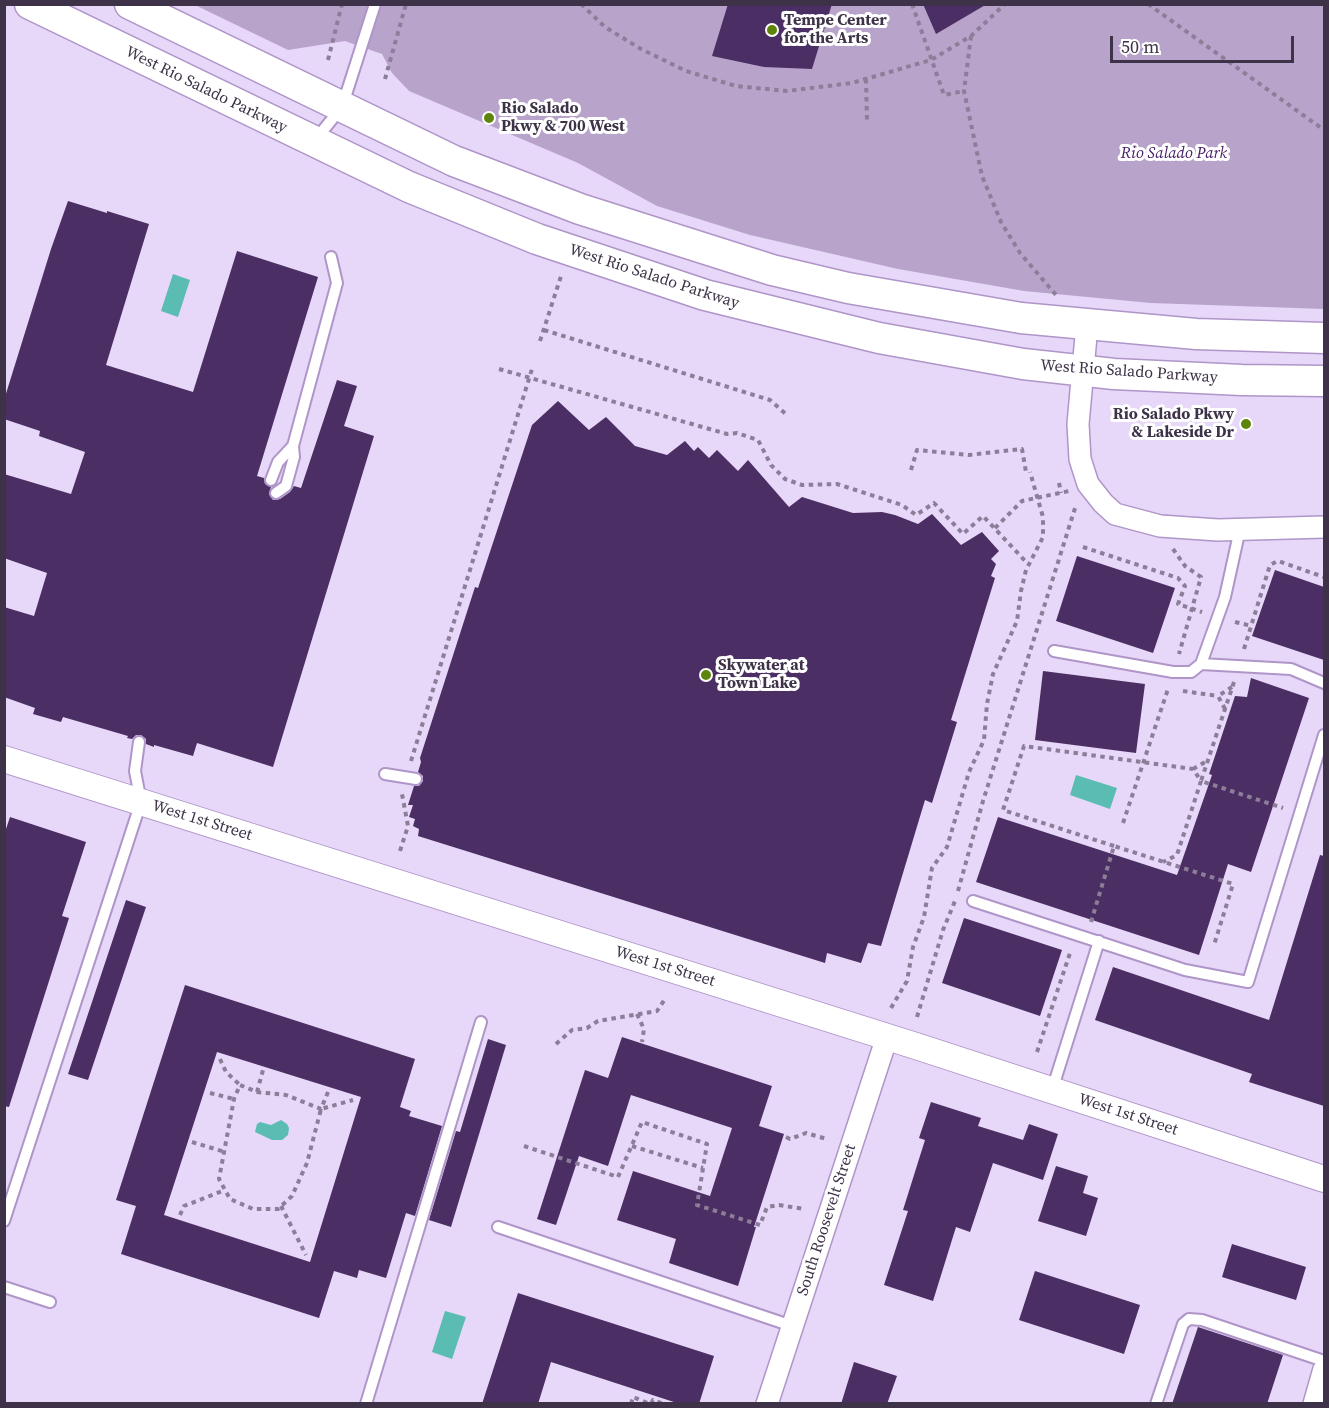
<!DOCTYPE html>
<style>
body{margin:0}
#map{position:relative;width:1329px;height:1408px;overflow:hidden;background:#e7d7f8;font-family:"Source Serif 4",serif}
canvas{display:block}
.frame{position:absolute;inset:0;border:6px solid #3d3247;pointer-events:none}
.scale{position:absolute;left:1110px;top:36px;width:184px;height:27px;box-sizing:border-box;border:3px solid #3d3247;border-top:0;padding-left:8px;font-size:18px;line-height:21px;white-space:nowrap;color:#3d3247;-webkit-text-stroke:4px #fff;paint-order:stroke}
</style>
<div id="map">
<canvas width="1329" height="1408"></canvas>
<div class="frame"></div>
<div class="scale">50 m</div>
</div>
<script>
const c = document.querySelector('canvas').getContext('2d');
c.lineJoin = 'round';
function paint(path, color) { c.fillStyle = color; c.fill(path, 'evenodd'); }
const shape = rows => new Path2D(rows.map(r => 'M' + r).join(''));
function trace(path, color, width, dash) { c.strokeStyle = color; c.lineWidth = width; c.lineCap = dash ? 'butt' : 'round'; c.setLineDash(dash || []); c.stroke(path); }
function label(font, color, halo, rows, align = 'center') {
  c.font = font + ' "Source Serif 4",serif'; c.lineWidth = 6; c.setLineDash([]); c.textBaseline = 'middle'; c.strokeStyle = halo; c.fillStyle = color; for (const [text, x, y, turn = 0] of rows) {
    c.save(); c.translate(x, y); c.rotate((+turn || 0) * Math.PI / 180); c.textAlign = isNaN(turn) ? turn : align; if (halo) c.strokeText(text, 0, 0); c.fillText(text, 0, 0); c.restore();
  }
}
const green = shape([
 [195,5,1324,5,1324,309,1151,303,1024,291,898,269,750,235,657,206,578,163,409,91,392,73,382,54,345,41,288,50]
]);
const water = shape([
 [173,274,190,280,178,317,161,311],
 [1076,775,1117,788,1110,809,1070,795],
 [281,1120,287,1124,289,1128,288,1135,282,1140,272,1140,255,1132,257,1124,260,1122,271,1125],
 [445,1311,466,1317,452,1359,432,1352]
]);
const building = shape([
 [728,4,832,4,812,69,764,67,712,56],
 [923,4,987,4,936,34],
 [68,201,107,213,107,211,149,224,106,365,193,392,237,251,318,277,257,476,264,478,265,484,271,487,269,494,273,500,280,499,290,492,294,486,301,488,337,380,357,386,344,426,374,436,273,767,197,743,193,756,154,745,154,747,146,744,146,739,141,735,136,735,132,739,127,738,128,736,63,717,61,722,33,714,35,708,4,697,4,607,34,616,47,573,4,558,4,474,71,494,85,452,39,436,40,431,4,419,4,400,51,249],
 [558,401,589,430,606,417,635,446,667,455,685,441,694,451,698,447,709,458,717,450,738,471,748,460,789,507,802,497,853,513,882,512,895,515,918,524,932,514,961,545,982,532,999,551,991,559,996,564,991,576,995,578,951,720,957,722,932,803,925,800,881,946,868,943,861,963,827,953,825,963,418,836,419,829,413,826,415,819,409,817,413,805,408,805,414,786,419,786,423,781,423,776,418,772,421,762,420,758,475,587,478,588,532,425],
 [1077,556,1175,588,1153,653,1056,621],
 [1275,570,1324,587,1324,660,1252,636],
 [1043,671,1145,684,1136,753,1035,740],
 [1251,678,1309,698,1251,872,1228,864,1199,955,976,882,998,817,1177,875,1212,775,1209,774,1235,696,1247,697],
 [10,817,86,842,62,916,69,918,9,1107,4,1106,4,835],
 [1320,855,1324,856,1324,1106,1249,1082,1252,1074,1095,1020,1113,967,1269,1020],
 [126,900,146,907,88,1080,68,1074],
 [964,918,1062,950,1040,1016,942,983],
 [185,985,415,1059,400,1107,411,1111,409,1116,442,1126,415,1216,406,1213,386,1278,359,1270,357,1278,334,1271,319,1318,121,1254,136,1206,116,1200],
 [217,1052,361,1097,310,1262,164,1215],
 [622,1037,772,1086,759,1126,784,1134,754,1227,756,1227,738,1286,669,1263,676,1239,617,1220,633,1171,710,1196,732,1128,631,1095,608,1166,579,1156,556,1225,537,1219,585,1070,608,1078],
 [488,1039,506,1045,451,1227,429,1220,456,1131,460,1132],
 [931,1102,981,1118,978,1126,1023,1140,1029,1124,1058,1134,1043,1180,993,1163,970,1232,956,1227,933,1301,884,1285,908,1211,903,1210,925,1140,919,1138],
 [1056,1166,1088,1176,1083,1193,1098,1198,1086,1236,1038,1221],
 [1232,1244,1306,1267,1296,1300,1222,1277],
 [1035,1271,1140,1305,1124,1354,1019,1320],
 [518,1293,714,1356,699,1404,680,1404,551,1362,538,1404,482,1404],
 [1198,1327,1283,1355,1267,1404,1172,1404],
 [854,1362,897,1376,887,1404,841,1404]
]);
const path = shape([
 [581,4,605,27,641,49,686,71,736,86,787,91,852,83,931,60,971,36,1005,4],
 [912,4,944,95,964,91],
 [1148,4,1324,130],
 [971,36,964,91,982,176,1001,222,1020,253,1056,295],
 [328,60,342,4],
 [385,79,406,4],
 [866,79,867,122],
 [544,330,770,400,787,415],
 [540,341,562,273],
 [499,369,727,434,737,433,758,440,771,465,785,479,802,485,837,484,902,505,916,515,934,503,963,534,983,516,1028,564],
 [911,470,917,450,969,455,1022,449,1026,472],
 [1059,483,1061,493],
 [995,528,1022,501,1069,491],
 [1083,547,1178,578,1185,586,1178,604,1202,612],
 [1173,549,1185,566,1201,577,1179,654],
 [1235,622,1252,626],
 [1244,649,1270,565,1278,561,1324,577],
 [1234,682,1201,781,1283,808],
 [1183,691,1218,696],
 [1225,709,1218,696,1232,687],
 [411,761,532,369],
 [1193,769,1207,761],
 [1123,823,1168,689,1170,690],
 [1114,846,1003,810,1024,746,1193,769,1201,781,1177,855,1163,862],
 [400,851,408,826,402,794],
 [958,891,983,801,1076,505],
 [1091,922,1114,846,1233,884,1214,945],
 [891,1008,907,981,913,947,924,917,932,868,947,847,969,772,984,740,987,704,993,674,1017,621,1021,591,1026,570,1043,537,1043,517,1030,472],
 [637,1014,644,1029,642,1042],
 [917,1017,943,930,955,901],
 [556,1044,572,1030,587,1028,598,1021,657,1011,665,999],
 [1037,1052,1071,950],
 [220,1059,226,1072,240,1085],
 [257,1092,263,1070],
 [328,1092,321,1109,286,1095,257,1092,240,1085,234,1099,219,1179,230,1199,253,1209,278,1209,292,1196,307,1163,321,1109,353,1100],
 [210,1093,234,1099],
 [786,1137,790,1139,806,1133,827,1139],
 [192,1142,225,1152],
 [524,1146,618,1177,642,1122,707,1144,697,1205,760,1225,767,1207,779,1205,804,1209],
 [632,1146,703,1168],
 [281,1206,306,1255],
 [180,1215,184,1206,225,1190],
 [631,1404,633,1397,650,1404],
 [651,1404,653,1400,664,1404]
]);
const service = shape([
 [316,139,342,107,375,4],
 [271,480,278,462,293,446],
 [276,493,286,486,294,457,293,446,337,283,331,257],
 [1240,529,1225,597,1201,664,1291,669,1324,683],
 [1054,651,1173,672,1191,672,1201,664],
 [385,774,416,779],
 [973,901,1185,970,1248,982,1324,735],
 [1052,1090,1099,941],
 [4,1221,141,802,135,771,139,742],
 [498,1227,792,1326],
 [4,1287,50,1302],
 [366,1404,481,1022],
 [1156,1404,1183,1324,1189,1319,1202,1320,1324,1361]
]);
const minor = shape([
 [1087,325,1078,424,1080,459,1088,484,1103,503,1115,514,1160,526,1218,530,1324,527],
 [767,1404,887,1037],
 [1314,1404,1324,1369]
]);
const tertiary = shape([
 [4,759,919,1047,1324,1179]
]);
const secondary = shape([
 [30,4,409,187,537,239,705,295,879,338,1023,364,1114,374,1242,380,1324,381],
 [130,4,454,161,580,209,772,270,848,288,1021,318,1196,334,1324,338]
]);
const markers = [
 [772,30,6,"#5d850b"],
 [489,118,6,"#5d850b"],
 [1246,424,6,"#5d850b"],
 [706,675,6,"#5d850b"]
];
const poiNames = [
 ["Tempe Center",784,21],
 ["for the Arts",784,39],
 ["Rio Salado",501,109],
 ["Pkwy & 700 West",501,127],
 ["Rio Salado Pkwy",1234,415,"right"],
 ["& Lakeside Dr",1234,433,"right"],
 ["Skywater at",718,666],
 ["Town Lake",718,684]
];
const streetNames = [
 ["West Rio Salado Parkway",206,90,26],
 ["West Rio Salado Parkway",654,277,18],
 ["West Rio Salado Parkway",1129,372,4],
 ["West 1st Street",202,821,17],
 ["West 1st Street",665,967,17],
 ["West 1st Street",1128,1115,18],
 ["South Roosevelt Street",827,1220,-72]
];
const parkNames = [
 ["Rio Salado Park",1174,154]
];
paint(green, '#b8a4cb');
paint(water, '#5bbcb4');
paint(building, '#4b2e63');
trace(service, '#af95c8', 14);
trace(minor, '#af95c8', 24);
trace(tertiary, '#af95c8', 28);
trace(secondary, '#af95c8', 33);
trace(path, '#8c7e99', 4, [4.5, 4.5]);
trace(service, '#fff', 10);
trace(minor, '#fff', 21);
trace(tertiary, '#fff', 26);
trace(secondary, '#fff', 30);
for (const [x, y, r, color] of markers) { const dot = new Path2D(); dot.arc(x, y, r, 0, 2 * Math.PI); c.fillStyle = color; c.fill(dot); trace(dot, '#fff', 2); }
label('bold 16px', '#3d3247', '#fff', poiNames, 'left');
label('16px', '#3d3247', '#fff', streetNames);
label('italic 16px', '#4a2068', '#fff', parkNames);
</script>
